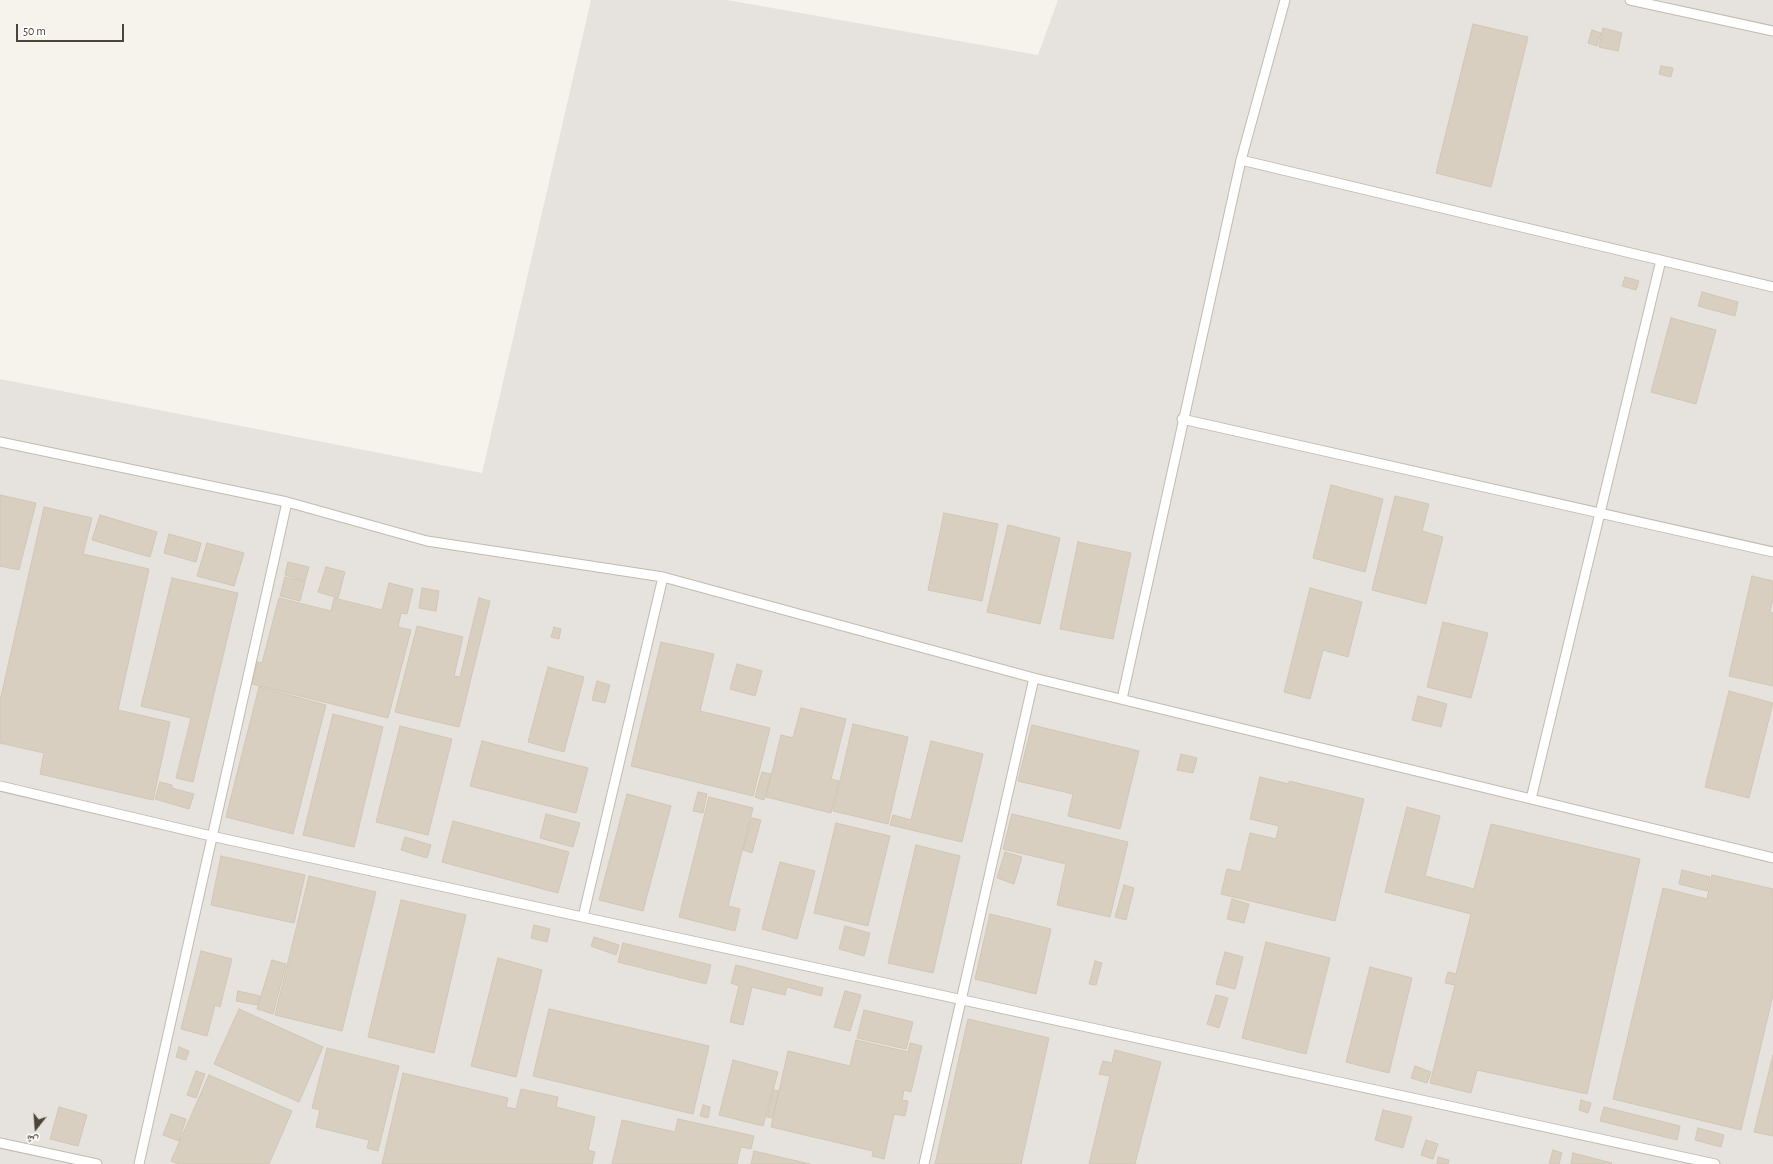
<!DOCTYPE html>
<meta charset="utf-8">
<style>
body{margin:0}
#map{position:relative;width:1773px;height:1164px;overflow:hidden;background:#f6f3ec;font-family:"Alegreya Sans","Noto Naskh Arabic",sans-serif}
canvas{display:block}
.north{position:absolute;left:16px;top:1108px;width:40px;height:40px;-webkit-text-stroke:3px #fff;paint-order:stroke;rotate:197deg;font-size:11px;font-weight:700;line-height:16px;text-align:center;color:#4b4439}
.north::after{content:'';display:block;margin:auto;width:14px;height:18px;background:#4b4439;clip-path:polygon(50% 0,100% 100%,50% 72%,0 100%)}
.scale{position:absolute;left:16px;top:24px;width:108px;height:18px;box-sizing:border-box;border:2px solid #4b4439;border-top:0;padding-left:5px;font-size:12px;line-height:14px;white-space:nowrap;color:#4b4439;-webkit-text-stroke:3px #fff;paint-order:stroke}
</style>
<div id="map">
<canvas width="1773" height="1164"></canvas>
<div class="north">ش</div>
<div class="scale">50 m</div>
</div>
<script>
const c = document.querySelector('canvas').getContext('2d');
c.lineJoin = 'round';
function paint(path, color) { c.fillStyle = color; c.fill(path, 'evenodd'); }
const shape = rows => new Path2D(rows.map(r => 'M' + r).join(''));
function trace(path, color, width, dash) { c.strokeStyle = color; c.lineWidth = width; c.lineCap = dash ? 'butt' : 'round'; c.setLineDash(dash || []); c.stroke(path); }
const industrial = shape([
 [591,0,727,0,1038,55,1058,0,1773,0,1773,1164,0,1164,0,379,482,473]
]);
const building = shape([
 [1473,24,1528,37,1491,187,1436,173,1473,24],
 [1603,28,1622,33,1618,51,1599,47,1603,28],
 [1592,30,1601,33,1597,46,1588,43,1592,30],
 [1661,66,1673,68,1671,77,1659,74,1661,66],
 [1625,277,1639,281,1636,290,1622,286,1625,277],
 [1702,292,1738,302,1735,316,1698,306,1702,292],
 [1671,318,1716,330,1696,404,1651,392,1671,318],
 [1331,485,1383,499,1365,572,1313,558,1331,485],
 [0,495,36,503,19,570,0,566,0,495],
 [1395,496,1429,504,1422,531,1443,537,1426,604,1372,590,1395,496],
 [44,507,92,518,83,554,149,569,118,710,170,722,153,800,40,774,44,753,0,743,0,701,44,507],
 [944,513,998,524,982,601,928,590,944,513],
 [100,515,157,532,150,557,92,540,100,515],
 [1008,525,1060,538,1040,624,987,612,1008,525],
 [169,534,201,543,196,562,164,553,169,534],
 [1078,542,1131,553,1113,639,1060,629,1078,542],
 [207,543,244,553,234,586,197,576,207,543],
 [288,562,309,567,305,581,285,575,288,562],
 [326,567,345,572,338,598,318,592,326,567],
 [1752,576,1773,581,1773,599,1770,612,1773,613,1773,686,1729,676,1752,576],
 [285,577,305,582,300,601,280,596,285,577],
 [172,578,238,593,193,782,176,778,191,718,141,706,172,578],
 [389,583,413,589,407,614,401,613,398,627,411,630,388,718,252,684,257,662,262,663,279,598,331,611,334,598,382,610,389,583],
 [422,588,439,591,436,611,419,608,422,588],
 [1310,588,1362,602,1348,657,1323,650,1310,699,1284,692,1310,588],
 [479,598,490,601,459,727,395,712,417,626,463,637,454,676,460,677,479,598],
 [1443,622,1488,633,1471,698,1427,687,1443,622],
 [554,627,561,629,559,639,551,637,554,627],
 [661,642,714,654,700,711,770,728,753,796,631,766,661,642],
 [737,664,762,671,755,696,730,689,737,664],
 [548,667,584,677,564,752,528,742,548,667],
 [597,681,610,685,605,703,592,700,597,681],
 [259,687,326,705,293,834,226,817,259,687],
 [1729,691,1773,703,1749,798,1705,787,1729,691],
 [1418,696,1447,704,1441,727,1412,720,1418,696],
 [801,708,846,719,831,779,839,781,831,813,766,797,781,735,793,738,801,708],
 [333,714,383,727,354,847,303,835,333,714],
 [853,724,908,737,888,824,833,811,853,724],
 [1032,725,1139,751,1120,829,1068,816,1073,794,1018,781,1032,725],
 [400,726,452,739,428,835,376,822,400,726],
 [482,741,588,768,576,813,470,786,482,741],
 [931,741,983,754,962,842,890,825,893,815,911,820,931,741],
 [1181,754,1197,758,1193,773,1177,770,1181,754],
 [762,772,771,774,764,800,755,797,762,772],
 [1260,777,1289,784,1289,781,1364,799,1335,921,1221,894,1227,869,1241,872,1250,833,1276,839,1279,826,1250,819,1260,777],
 [160,782,172,785,172,788,194,794,189,809,155,799,160,782],
 [698,792,707,794,703,813,693,811,698,792],
 [627,794,671,806,643,911,599,900,627,794],
 [709,797,753,808,728,906,740,909,735,931,679,917,709,797],
 [1407,807,1440,816,1425,876,1474,889,1491,824,1640,859,1587,1094,1477,1070,1471,1093,1430,1083,1455,985,1445,983,1448,972,1456,974,1471,914,1385,892,1407,807],
 [546,814,580,823,573,847,540,838,546,814],
 [1012,814,1128,842,1110,917,1057,905,1066,864,1003,849,1012,814],
 [752,818,761,820,752,853,743,850,752,818],
 [453,821,569,852,558,893,442,862,453,821],
 [836,823,890,836,868,926,814,913,836,823],
 [405,837,431,845,427,858,401,850,405,837],
 [916,845,960,856,933,973,888,963,916,845],
 [1005,852,1022,857,1014,884,997,878,1005,852],
 [221,856,305,875,294,923,211,905,221,856],
 [780,862,815,871,797,939,762,929,780,862],
 [1682,870,1710,877,1707,891,1679,884,1682,870],
 [1712,875,1773,889,1773,995,1741,1130,1613,1099,1663,888,1707,899,1712,875],
 [309,876,376,892,342,1031,275,1015,309,876],
 [1124,885,1134,888,1126,920,1115,917,1124,885],
 [1232,899,1249,904,1244,923,1227,919,1232,899],
 [401,900,466,915,434,1053,368,1037,401,900],
 [990,914,1051,929,1036,994,975,979,990,914],
 [534,925,550,929,547,942,531,938,534,925],
 [845,926,870,933,864,956,839,949,845,926],
 [594,937,619,945,616,955,591,946,594,937],
 [1266,942,1330,958,1306,1054,1242,1038,1266,942],
 [623,943,711,965,706,984,618,962,623,943],
 [201,951,232,959,220,1007,215,1005,207,1036,181,1029,201,951],
 [1225,952,1243,957,1235,989,1216,984,1225,952],
 [498,958,542,970,516,1077,471,1066,498,958],
 [272,960,286,964,273,1014,257,1009,272,960],
 [1095,961,1102,963,1096,985,1089,984,1095,961],
 [736,965,823,988,821,996,787,987,785,995,752,987,743,1025,730,1022,739,986,731,983,736,965],
 [1370,967,1412,978,1389,1073,1346,1062,1370,967],
 [238,991,260,996,257,1005,236,1001,238,991],
 [845,991,861,995,850,1031,834,1027,845,991],
 [1216,995,1228,998,1219,1028,1207,1024,1216,995],
 [239,1009,323,1047,299,1102,214,1064,239,1009],
 [549,1009,709,1046,693,1114,533,1076,549,1009],
 [864,1010,913,1022,906,1049,857,1038,864,1010],
 [968,1019,1049,1038,1021,1164,935,1164,968,1019],
 [856,1040,908,1052,910,1043,922,1046,911,1092,904,1090,902,1100,908,1101,905,1116,894,1114,884,1159,872,1156,873,1151,771,1127,788,1051,850,1066,856,1040],
 [179,1047,189,1051,186,1060,176,1057,179,1047],
 [327,1048,399,1066,378,1151,367,1148,369,1140,316,1127,320,1110,312,1108,327,1048],
 [1115,1050,1161,1062,1135,1164,1089,1164,1110,1076,1099,1074,1103,1061,1112,1063,1115,1050],
 [1773,1055,1773,1136,1754,1132,1773,1055],
 [733,1060,778,1072,763,1126,719,1115,733,1060],
 [1415,1066,1431,1072,1427,1083,1411,1078,1415,1066],
 [196,1071,205,1074,196,1098,187,1095,196,1071],
 [403,1073,508,1098,506,1107,516,1109,521,1089,558,1097,556,1107,595,1117,588,1150,595,1152,592,1164,382,1164,403,1073],
 [209,1075,292,1111,269,1164,179,1164,171,1161,209,1075],
 [774,1090,779,1091,772,1118,767,1117,774,1090],
 [1581,1100,1591,1103,1588,1113,1579,1110,1581,1100],
 [703,1105,710,1107,708,1118,700,1116,703,1105],
 [59,1107,87,1115,78,1146,50,1139,59,1107],
 [1604,1107,1680,1126,1677,1140,1600,1121,1604,1107],
 [1383,1110,1412,1117,1403,1148,1375,1140,1383,1110],
 [171,1114,186,1119,179,1141,163,1135,171,1114],
 [678,1119,754,1136,751,1149,741,1147,737,1164,612,1164,622,1120,675,1132,678,1119],
 [1698,1128,1724,1135,1721,1147,1695,1140,1698,1128],
 [1426,1140,1438,1144,1433,1159,1421,1155,1426,1140],
 [1553,1150,1562,1153,1559,1164,1549,1164,1553,1150],
 [754,1151,810,1164,751,1164,754,1151],
 [1573,1153,1612,1163,1611,1164,1571,1164,1573,1153],
 [1438,1157,1449,1160,1448,1164,1437,1164,1438,1157]
]);
const lane = shape([
 [1630,0,1773,31],
 [1241,160,1773,287],
 [1182,419,1773,552],
 [0,442,287,502,427,541,663,577,1034,678,1773,858],
 [1122,699,1241,160,1285,0],
 [0,786,211,836,1715,1164],
 [1531,799,1661,260],
 [583,917,663,577],
 [0,1143,97,1164],
 [139,1164,287,502],
 [924,1164,1034,678]
]);
paint(industrial, '#e6e2dd');
paint(building, '#d8cfc1');
trace(building, '#d3c7b4', 1);
trace(lane, '#c2bbae', 11);
trace(lane, '#fff', 9);
</script>
